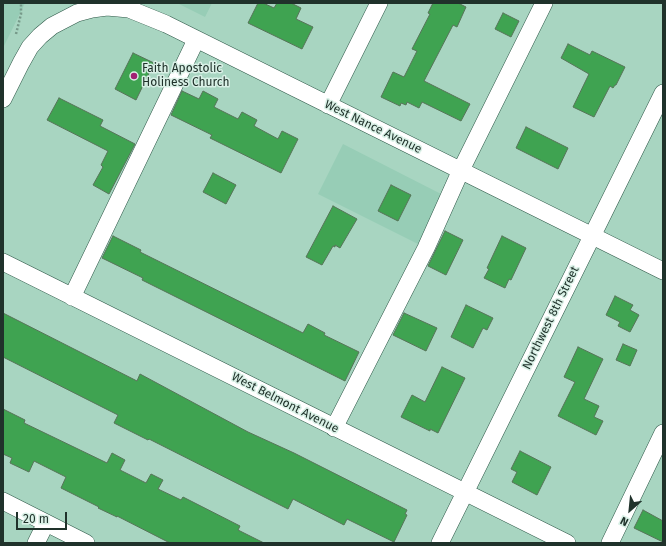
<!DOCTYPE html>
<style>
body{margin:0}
#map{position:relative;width:666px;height:546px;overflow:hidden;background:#a8d5c1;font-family:"Fira Sans",sans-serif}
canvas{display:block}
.frame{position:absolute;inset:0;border:4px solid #20322b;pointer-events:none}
.north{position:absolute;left:610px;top:490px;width:40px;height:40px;-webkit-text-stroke:3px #d9f0e6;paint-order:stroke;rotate:207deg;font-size:11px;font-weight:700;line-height:16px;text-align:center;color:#20322b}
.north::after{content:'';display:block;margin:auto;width:14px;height:18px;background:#20322b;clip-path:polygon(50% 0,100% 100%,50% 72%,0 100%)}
.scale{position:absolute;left:16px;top:512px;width:51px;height:18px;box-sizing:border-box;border:2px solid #20322b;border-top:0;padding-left:5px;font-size:12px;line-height:14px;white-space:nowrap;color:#20322b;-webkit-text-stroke:3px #d9f0e6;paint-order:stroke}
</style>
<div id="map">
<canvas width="666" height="546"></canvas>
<div class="frame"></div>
<div class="north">N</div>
<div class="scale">20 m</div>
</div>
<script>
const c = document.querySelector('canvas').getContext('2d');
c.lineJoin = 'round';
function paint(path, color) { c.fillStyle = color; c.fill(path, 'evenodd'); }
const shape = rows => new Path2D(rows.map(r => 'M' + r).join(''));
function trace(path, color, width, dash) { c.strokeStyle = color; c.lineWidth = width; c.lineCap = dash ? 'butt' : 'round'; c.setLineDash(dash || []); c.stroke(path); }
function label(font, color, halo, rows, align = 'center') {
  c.font = font + ' "Fira Sans",sans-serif'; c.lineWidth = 3; c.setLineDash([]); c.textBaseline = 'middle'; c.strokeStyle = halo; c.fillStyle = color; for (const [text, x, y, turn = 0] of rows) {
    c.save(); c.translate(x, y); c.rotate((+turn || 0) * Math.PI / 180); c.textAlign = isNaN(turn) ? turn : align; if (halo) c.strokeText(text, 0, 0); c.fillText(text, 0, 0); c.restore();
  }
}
const built = shape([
 [3,3,25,3,3,48],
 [177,3,212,3,205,17],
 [343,144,443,195,418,244,318,194]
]);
const building = shape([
 [258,3,263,3,274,8,277,3,291,3,301,8,296,19,313,27,302,49,248,23,258,3],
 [433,3,458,3,466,7,457,27,453,25,424,81,470,104,461,121,422,102,419,108,407,102,406,105,401,103,400,106,381,97,393,72,404,77,417,51,412,49,430,14,428,13,433,3],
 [503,13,519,21,511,37,495,29,503,13],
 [568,44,590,55,592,51,625,67,616,85,615,85,613,88,610,86,594,117,573,107,589,74,561,58,568,44],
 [133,53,154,63,136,100,115,89,133,53],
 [182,91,199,99,203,91,218,99,214,107,238,119,242,112,257,120,254,126,278,139,282,131,298,139,281,173,210,138,212,135,171,115,182,91],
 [59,98,103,120,100,126,135,144,109,194,93,185,103,167,101,165,108,151,47,120,59,98],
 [526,127,568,148,558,169,516,148,526,127],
 [213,173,236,185,226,204,203,192,213,173],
 [391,185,411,195,398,221,378,211,391,185],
 [333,206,357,219,340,248,335,245,335,247,333,246,322,265,306,257,333,206],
 [445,231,463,240,446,275,428,266,445,231],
 [113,236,141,250,140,252,303,333,308,324,325,333,324,335,359,352,345,381,142,280,143,278,102,258,113,236],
 [502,236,526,248,511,280,509,279,505,288,484,278,489,269,487,268,502,236],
 [615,296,633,305,630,310,639,315,630,332,618,326,620,322,606,315,615,296],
 [466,305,493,318,487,330,483,328,473,348,451,337,466,305],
 [3,313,137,381,140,374,248,432,294,453,407,510,405,514,407,515,394,542,347,519,344,525,293,499,288,509,149,439,148,440,114,423,118,415,3,357,3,313],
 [404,313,437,328,426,351,393,335,404,313],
 [623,344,637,350,630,366,616,360,623,344],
 [578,347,603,359,584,399,599,406,594,417,603,421,596,435,558,416,575,382,564,377,578,347],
 [442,367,465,378,438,433,430,429,430,431,401,417,412,395,425,402,442,367],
 [3,409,25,420,24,423,107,463,112,453,125,460,120,470,146,483,151,474,163,480,158,489,181,500,183,497,240,526,238,530,264,543,170,543,117,516,117,517,98,508,99,507,61,488,66,477,34,461,29,472,10,463,12,458,3,454,3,409],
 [520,451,551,467,537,495,512,482,517,472,511,469,520,451],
 [643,510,663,521,663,542,634,528,643,510]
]);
const path = shape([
 [16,34,21,14,21,3]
]);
const minor = shape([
 [3,99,21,63,30,47,40,36,52,26,77,13,92,9,107,7,129,9,166,24,663,271],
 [328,105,379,3],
 [3,262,567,543],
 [72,297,196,40],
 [334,428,426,248,461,170,544,3],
 [3,501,86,543],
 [36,543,46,523],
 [440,543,663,93],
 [610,543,663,433]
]);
const markers = [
 [134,76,4,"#a12173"]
];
const poiNames = [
 ["Faith Apostolic",142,69],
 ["Holiness Church",142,83]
];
const streetNames = [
 ["West Nance Avenue",373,127,26],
 ["Northwest 8th Street",551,318,-64],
 ["West Belmont Avenue",285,403,27]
];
paint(built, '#97cdb6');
paint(building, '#3fa351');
trace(building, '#567458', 1);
trace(minor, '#2e5848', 18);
trace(path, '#769989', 2.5, [2, 2]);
trace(minor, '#fff', 17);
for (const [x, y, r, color] of markers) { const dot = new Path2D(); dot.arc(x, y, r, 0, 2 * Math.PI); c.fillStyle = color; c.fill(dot); trace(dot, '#d9f0e6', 1.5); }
label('12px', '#20322b', '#d9f0e6', poiNames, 'left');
label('12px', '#20322b', '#d9f0e6', streetNames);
</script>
